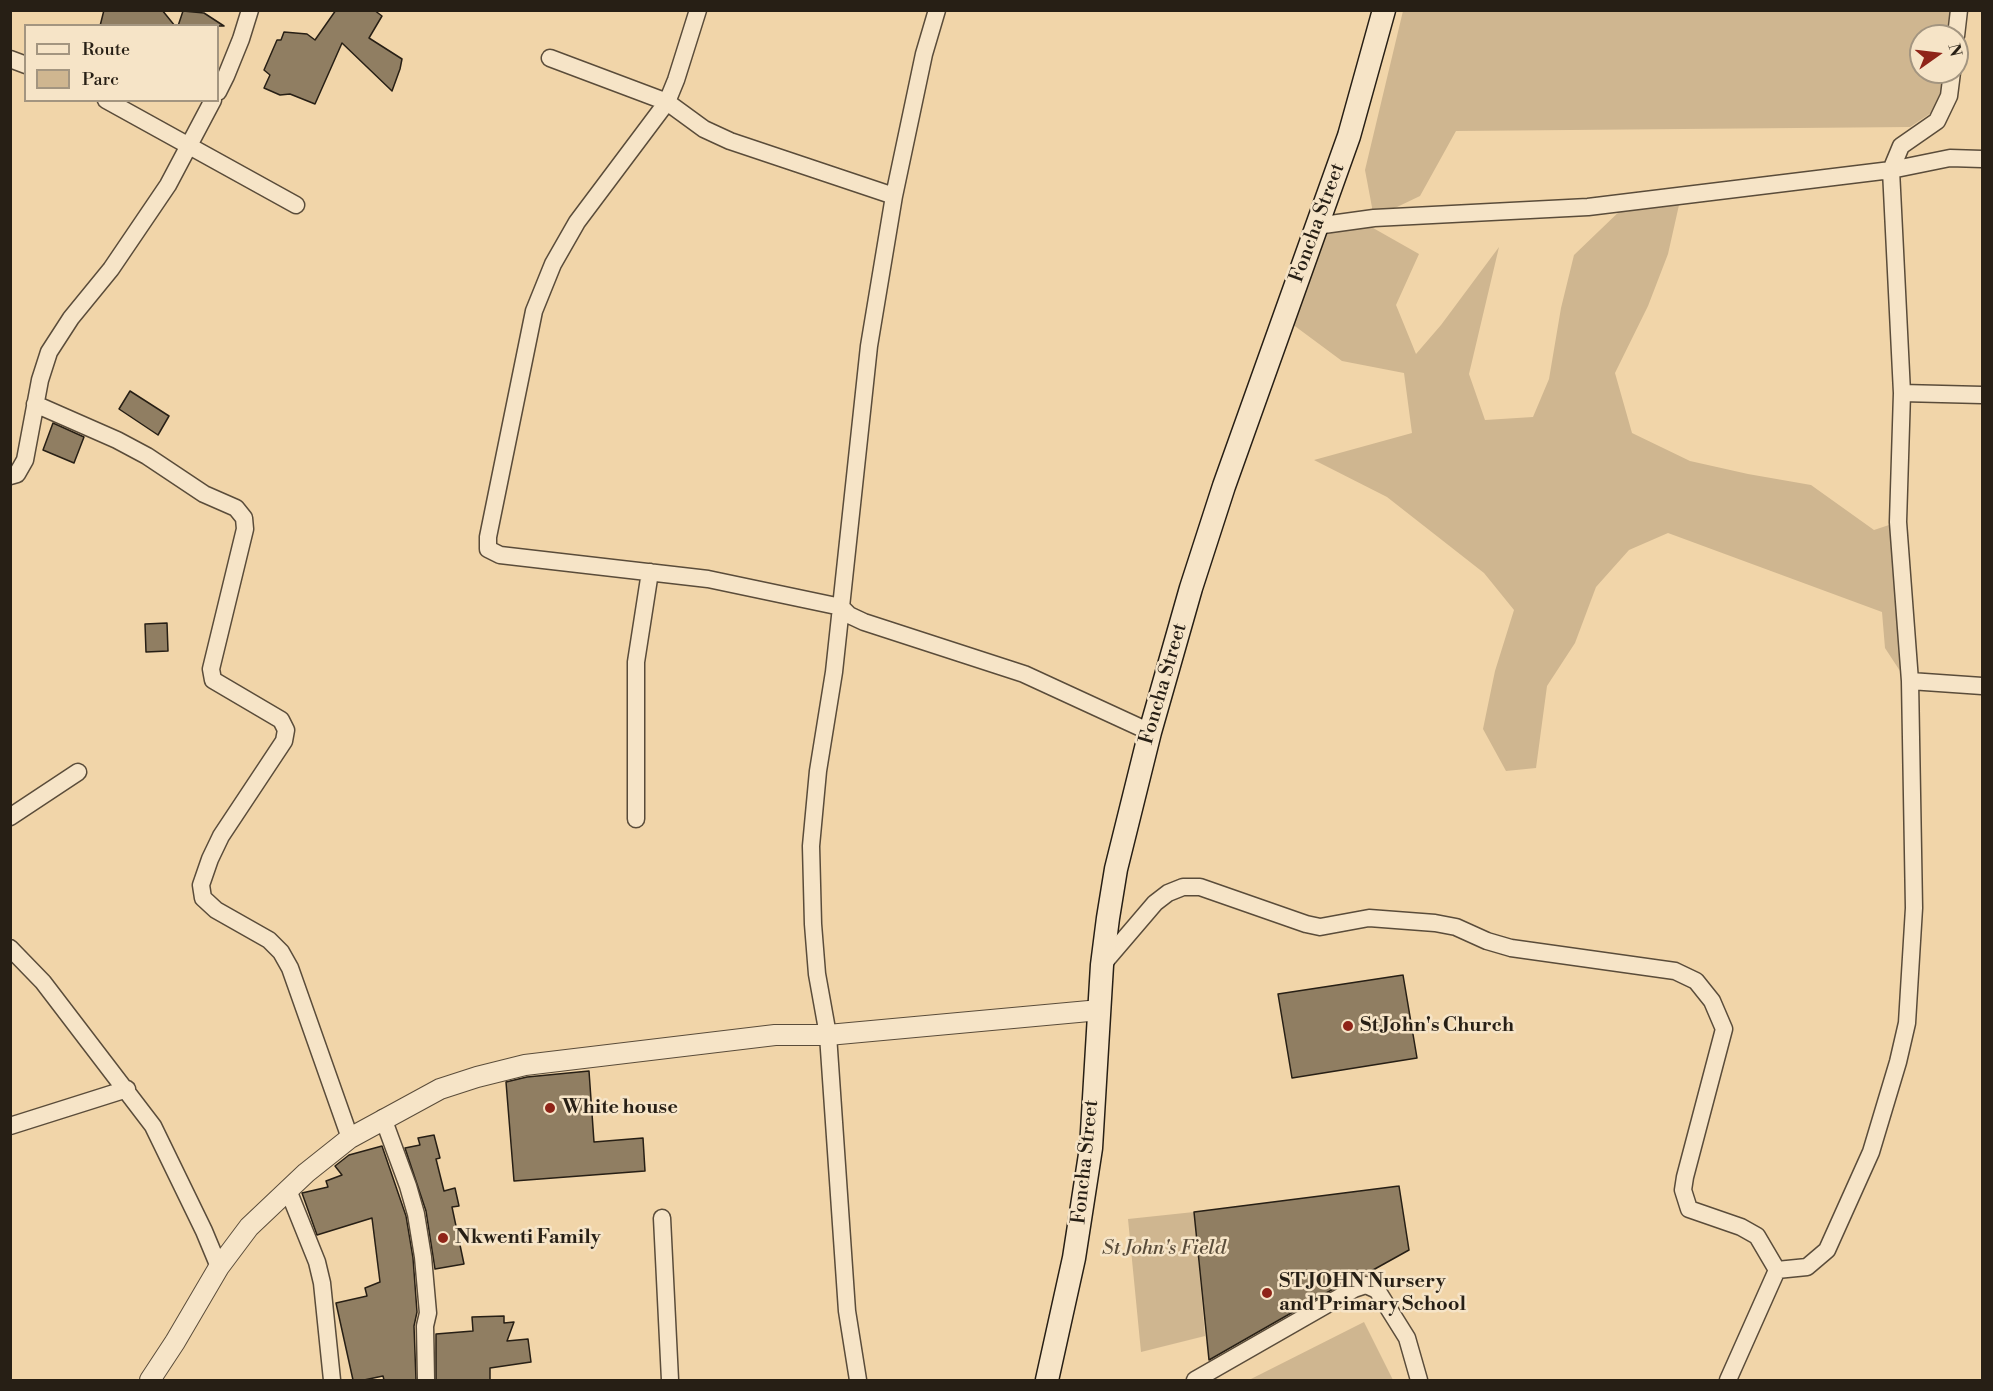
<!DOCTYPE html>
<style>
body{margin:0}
#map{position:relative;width:1993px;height:1391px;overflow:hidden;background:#f1d5a9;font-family:"Libre Bodoni",serif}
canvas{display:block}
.frame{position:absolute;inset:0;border:12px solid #271f15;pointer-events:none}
.legend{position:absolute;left:24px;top:24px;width:195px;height:78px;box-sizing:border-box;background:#f6e4c7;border:2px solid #a39580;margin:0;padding:8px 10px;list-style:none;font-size:18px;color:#271f15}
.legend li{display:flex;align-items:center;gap:12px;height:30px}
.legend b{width:30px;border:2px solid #a39580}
.north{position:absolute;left:1909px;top:24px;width:60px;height:60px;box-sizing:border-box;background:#f6e4c7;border:2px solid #a39580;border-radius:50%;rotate:76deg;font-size:16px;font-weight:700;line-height:24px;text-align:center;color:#271f15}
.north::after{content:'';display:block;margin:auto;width:21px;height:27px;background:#8f2418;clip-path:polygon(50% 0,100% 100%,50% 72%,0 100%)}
</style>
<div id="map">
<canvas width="1993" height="1391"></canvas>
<div class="frame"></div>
<ul class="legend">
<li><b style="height:8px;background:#f6e4c7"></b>Route</li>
<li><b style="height:16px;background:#cfb690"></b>Parc</li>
</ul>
<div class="north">N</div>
</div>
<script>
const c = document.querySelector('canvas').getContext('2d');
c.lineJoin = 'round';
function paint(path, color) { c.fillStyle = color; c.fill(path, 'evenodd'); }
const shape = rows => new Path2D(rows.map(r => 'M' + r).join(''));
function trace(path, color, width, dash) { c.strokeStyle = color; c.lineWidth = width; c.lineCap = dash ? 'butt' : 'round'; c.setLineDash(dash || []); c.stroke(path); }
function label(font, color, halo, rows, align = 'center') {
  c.font = font + ' "Libre Bodoni",serif'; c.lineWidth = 5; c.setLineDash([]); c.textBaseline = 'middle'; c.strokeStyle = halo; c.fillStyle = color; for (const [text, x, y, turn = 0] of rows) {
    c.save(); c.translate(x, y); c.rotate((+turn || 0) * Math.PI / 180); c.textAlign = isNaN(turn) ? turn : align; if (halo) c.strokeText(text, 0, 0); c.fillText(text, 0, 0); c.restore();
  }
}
const green = shape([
 [1403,11,1954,11,1950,36,1921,36,1921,72,1944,72,1941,91,1934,111,1910,127,1456,131,1420,196,1374,218,1365,170],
 [1679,205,1668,254,1648,306,1615,373,1632,433,1690,461,1748,474,1811,485,1874,530,1898,522,1902,674,1885,648,1882,612,1668,533,1629,550,1596,587,1575,643,1547,686,1536,768,1506,771,1483,729,1495,671,1514,610,1484,573,1387,497,1314,460,1412,433,1404,373,1342,361,1284,318,1316,226,1359,220,1419,254,1396,305,1416,354,1441,325,1499,247,1469,374,1485,420,1533,417,1549,379,1561,308,1574,255,1625,206],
 [1194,1212,1205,1336,1141,1352,1128,1219],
 [1364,1322,1393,1380,1249,1380]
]);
const building = shape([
 [104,10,162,10,175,26,100,26,104,10],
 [336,10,374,10,382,16,369,38,402,59,400,69,392,91,342,43,315,104,290,94,280,95,264,88,270,75,264,70,277,40,281,40,284,32,307,34,315,40,336,10],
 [183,11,204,13,224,26,178,26,183,11],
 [130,391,169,416,158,435,119,409,130,391],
 [53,423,84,437,74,463,43,450,53,423],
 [167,623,168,651,146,652,145,624,167,623],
 [1403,975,1417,1058,1292,1078,1278,994,1403,975],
 [589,1071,594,1142,643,1138,645,1171,514,1181,506,1082,527,1077,589,1071],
 [434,1135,440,1158,436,1159,444,1191,455,1188,459,1206,452,1207,464,1264,435,1269,426,1211,405,1148,420,1145,418,1138,434,1135],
 [382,1146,406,1216,413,1258,417,1312,414,1326,416,1380,384,1380,383,1376,364,1380,353,1380,336,1303,367,1296,365,1288,380,1282,372,1218,317,1235,302,1193,328,1187,326,1181,342,1175,335,1166,349,1155,382,1146],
 [1399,1186,1409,1250,1364,1275,1349,1280,1209,1360,1194,1212,1399,1186],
 [504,1316,504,1323,514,1322,507,1341,528,1339,531,1362,490,1368,490,1380,436,1380,436,1334,473,1331,472,1317,504,1316]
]);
const minor = shape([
 [698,10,676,80,667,102,577,222,553,264,534,311,488,537,488,549,500,555,708,579,841,607,849,615,864,622,1024,674,1150,732],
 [1956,36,1959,10],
 [550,58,667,102,704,129,730,141,894,196],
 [10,59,26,65],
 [218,92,226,76,241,39,250,10],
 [106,100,296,205],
 [1316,226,1374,218,1588,207,1891,170,1950,158,1982,159],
 [1902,393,1982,395],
 [35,404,117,440,147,456,204,494,236,508,244,518,245,529,211,669,213,680,281,720,286,730,284,741,221,836,210,859,201,885,203,898,216,910,269,940,281,952,290,968,350,1138],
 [10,476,17,474,25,460,40,380,49,352,71,318,111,269,168,185,213,100],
 [1910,681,1982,686],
 [10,817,78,772],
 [636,819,636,662,650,572],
 [10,948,43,982,153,1126,204,1231,219,1267],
 [1102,965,1155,903,1168,893,1183,887,1200,887,1306,924,1320,927,1369,918,1435,923,1456,927,1487,941,1511,948,1675,971,1696,981,1712,1001,1724,1029,1685,1177,1683,1190,1689,1209,1741,1227,1757,1236,1777,1270],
 [383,1118,408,1186,416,1214,423,1257,428,1313,425,1326,426,1380],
 [10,1126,127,1089],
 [288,1190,317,1262,322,1283,332,1380],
 [662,1218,670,1380],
 [1777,1270,1807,1267,1827,1250,1871,1152,1898,1062,1907,1023,1914,908,1910,681,1898,522,1902,393,1891,170,1901,146,1937,121,1949,96,1952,72],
 [858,1380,847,1311,828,1035,817,974,813,924,811,846,818,771,834,672,841,607,869,346,894,196,924,54,937,10],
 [1195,1380,1354,1289,1366,1285,1377,1290,1407,1338,1419,1380],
 [1728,1380,1777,1270]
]);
const tertiary = shape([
 [150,1380,175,1342,219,1267,249,1227,306,1173,350,1138,440,1089,477,1077,525,1065,775,1035,828,1035,1100,1010]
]);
const secondary = shape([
 [1047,1380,1074,1258,1091,1148,1102,965,1108,918,1116,869,1150,732,1191,588,1224,486,1349,136,1384,10]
]);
const markers = [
 [1348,1026,6,"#8f2418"],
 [550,1108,6,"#8f2418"],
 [443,1238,6,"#8f2418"],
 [1267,1293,6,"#8f2418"]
];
const streetNames = [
 ["Foncha Street",1318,223,-70],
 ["Foncha Street",1164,684,-74],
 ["Foncha Street",1086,1162,-84]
];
const poiNames = [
 ["St John's Church",1360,1026],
 ["White house",562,1108],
 ["Nkwenti Family",455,1238],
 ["ST JOHN Nursery",1279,1282],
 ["and Primary School",1279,1305]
];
const parkNames = [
 ["St John's Field",1164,1249]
];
paint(green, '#cfb690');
paint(building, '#907e62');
trace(building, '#271f15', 1.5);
trace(minor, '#5a4c3a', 19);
trace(tertiary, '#5a4c3a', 22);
trace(secondary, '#271f15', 25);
trace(minor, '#f6e4c7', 16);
trace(tertiary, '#f6e4c7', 20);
trace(secondary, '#f6e4c7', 22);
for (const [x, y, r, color] of markers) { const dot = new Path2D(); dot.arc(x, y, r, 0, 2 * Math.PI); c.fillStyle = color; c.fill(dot); trace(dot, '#f6e4c7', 2); }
label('20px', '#271f15', '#f6e4c7', streetNames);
label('bold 20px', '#271f15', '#f6e4c7', poiNames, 'left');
label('italic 20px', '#594c3a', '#f6e4c7', parkNames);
</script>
